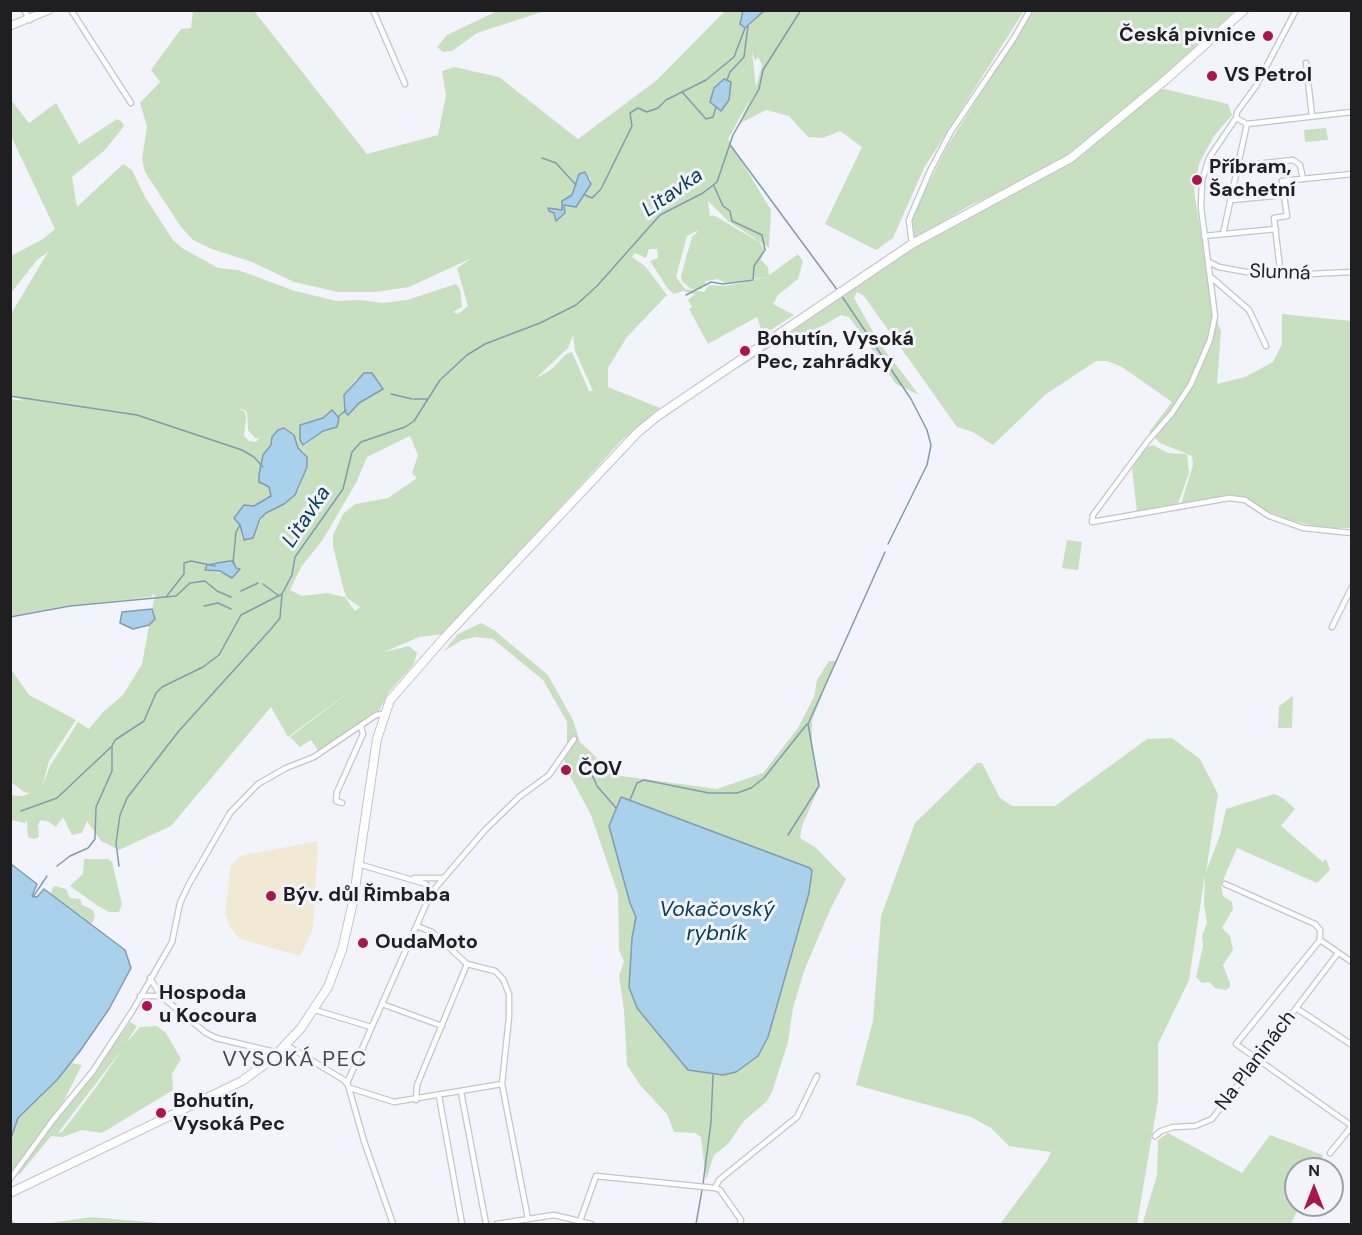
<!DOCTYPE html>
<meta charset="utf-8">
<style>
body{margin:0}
#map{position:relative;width:1362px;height:1235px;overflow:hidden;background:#f3f3fc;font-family:"DM Sans",sans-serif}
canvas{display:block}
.frame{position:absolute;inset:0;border:12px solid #1f1f22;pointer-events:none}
.north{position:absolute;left:1284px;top:1157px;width:60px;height:60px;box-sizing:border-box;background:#f3f3fc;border:2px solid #9e9ea5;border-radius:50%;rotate:0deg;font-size:16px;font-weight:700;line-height:24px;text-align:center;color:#1f1f22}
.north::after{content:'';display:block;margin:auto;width:21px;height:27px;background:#aa164a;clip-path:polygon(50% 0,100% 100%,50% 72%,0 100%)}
</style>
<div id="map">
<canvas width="1362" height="1235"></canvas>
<div class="frame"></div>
<div class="north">N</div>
</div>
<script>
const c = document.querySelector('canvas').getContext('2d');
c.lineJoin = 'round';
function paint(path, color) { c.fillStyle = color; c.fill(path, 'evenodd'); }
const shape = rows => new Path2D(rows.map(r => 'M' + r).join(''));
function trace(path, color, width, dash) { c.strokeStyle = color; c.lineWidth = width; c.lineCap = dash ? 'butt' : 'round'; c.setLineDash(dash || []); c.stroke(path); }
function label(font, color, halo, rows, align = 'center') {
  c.font = font + ' "DM Sans",sans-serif'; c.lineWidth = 6; c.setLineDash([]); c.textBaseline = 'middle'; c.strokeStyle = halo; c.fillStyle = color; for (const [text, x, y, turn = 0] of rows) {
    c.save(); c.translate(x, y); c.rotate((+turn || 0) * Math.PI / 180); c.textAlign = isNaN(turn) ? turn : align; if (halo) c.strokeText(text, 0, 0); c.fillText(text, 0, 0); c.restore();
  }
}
const industrial = shape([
 [318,841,313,929,300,956,240,939,230,927,225,914,231,866,240,856]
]);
const green = shape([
 [193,11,254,11,367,154,438,135,446,95,442,71,454,67,499,77,578,139,657,80,725,11,743,11,748,27,764,11,1024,11,924,168,893,238,876,250,825,224,862,147,840,131,823,138,808,137,789,116,766,110,739,124,749,101,728,139,771,210,769,248,728,221,708,201,710,217,712,215,717,217,759,242,764,248,761,260,768,267,769,275,798,254,803,261,798,279,778,295,773,304,794,315,763,335,757,317,708,344,689,309,692,307,688,300,695,294,683,291,674,294,668,289,650,261,658,258,657,249,649,249,646,258,635,253,632,257,645,266,667,295,627,337,608,368,608,387,660,408,621,441,444,634,419,637,384,652,409,646,417,653,414,664,389,692,379,711,319,752,311,740,300,747,290,737,357,686,288,737,271,707,171,826,119,850,101,841,87,821,82,833,72,835,63,817,56,827,49,822,41,820,38,824,39,837,34,839,28,837,27,820,25,823,11,820,11,795,23,796,30,793,24,792,11,782,11,669,29,695,76,720,49,761,42,787,50,766,78,722,89,729,103,712,123,695,142,664,155,594,150,597,65,606,11,616,11,399,25,401,11,396,11,314,48,252,37,260,11,293,11,256,43,239,55,229,11,136,11,100,29,123,56,103,79,144,117,119,122,122,124,126,105,150,72,177,77,207,123,164,132,170,145,197,173,240,182,248,218,268,238,270,295,291,337,301,361,300,382,303,407,300,456,284,460,289,462,307,453,312,458,314,468,306,457,268,472,258,409,287,376,292,338,292,294,282,252,262,212,249,193,240,181,227,145,172,142,159,147,126,140,103,160,82,151,70,181,29,191,28],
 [752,51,755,61,758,57,762,65,756,87],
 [583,172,591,179,591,184,576,207,564,206,565,213,557,221,554,213,549,212,551,208,562,210,562,203,572,195,579,174],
 [699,230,692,237,681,276,682,281,691,289,702,289,706,281,718,279,725,283,767,277,726,286,709,285,704,292,685,289,676,277,687,236],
 [573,335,575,351,593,391,589,391,572,352,566,354,552,369,535,379,568,348],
 [356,379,377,379,383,389,359,403,348,415,345,410,344,395],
 [238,408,245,410,247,413,248,430,255,438,259,438,256,442,249,441,244,436,246,418,245,412],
 [332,410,339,418,305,445,300,438,301,424,323,418],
 [287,429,294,434,298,448,304,452,307,467,299,489,284,504,263,516,255,534,242,539,240,525,235,516,241,508,254,506,271,496,269,487,262,485,259,475,263,455,271,445,273,435,278,430],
 [410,436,418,455,412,473,417,478,388,498,355,504,343,514,333,535,333,546,344,591,347,598,360,607,355,611,345,597,327,593,302,596,290,590,301,567,322,541,356,483,367,457],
 [229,561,239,569,226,574,210,571,207,565],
 [497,11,545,11,477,33,452,51,443,52,437,47,447,35],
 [1033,11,1235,11,1158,81,1073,153,1050,167,967,207,915,239,911,235,909,224,913,214,948,145],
 [1164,89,1228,104,1232,115,1214,136,1199,164,1194,191,1215,316,1221,331,1217,384,1245,377,1273,362,1282,344,1282,314,1351,321,1351,528,1323,528,1285,519,1232,495,1181,504,1193,465,1192,456,1160,443,1149,432,1172,402,1122,367,1107,361,1096,361,1045,395,993,445,973,432,957,427,864,296,857,292,854,298,880,344,919,395,896,384,849,317,841,315,804,337,788,336,737,369,764,348,912,247,1071,161,1087,150,1157,90],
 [1326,128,1328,140,1305,142,1304,130],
 [1153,445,1168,453,1187,454,1189,473,1178,504,1137,512,1132,469,1145,448],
 [1067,540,1082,542,1078,570,1062,568],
 [481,623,494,630,548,675,573,720,580,742,615,775,717,789,763,773,798,728,814,697,817,680,829,661,836,661,812,720,812,745,820,785,802,826,800,838,815,847,846,879,830,910,804,971,793,1008,788,1042,772,1092,767,1101,743,1122,728,1144,714,1155,706,1180,701,1137,695,1133,674,1132,667,1114,640,1085,627,1065,624,1010,619,976,624,961,619,950,618,894,591,815,569,774,562,754,567,742,567,722,543,680,493,639,475,637,462,640,443,652,458,634],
 [621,797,810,868,809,893,768,1037,723,1075,688,1070,637,1008,629,987,632,938,636,917,630,903,609,826],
 [1293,696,1292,728,1278,728,1279,706],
 [1172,738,1200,759,1218,794,1206,872,1220,835,1226,809,1274,794,1283,798,1295,809,1281,826,1323,862,1326,859,1330,870,1317,883,1237,848,1221,885,1223,896,1232,902,1233,909,1222,928,1230,936,1233,950,1223,965,1230,983,1230,987,1226,990,1215,988,1209,982,1202,983,1196,977,1203,946,1202,936,1207,923,1204,904,1205,875,1189,980,1158,1044,1158,1100,1137,1224,1000,1224,1047,1161,1051,1152,1009,1146,991,1128,971,1117,856,1085,873,1021,881,916,915,823,977,763,982,763,1000,798,1012,806,1055,806,1147,739],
 [84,859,108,859,112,862,122,904,119,912,109,912,98,906,70,886,83,874],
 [55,886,66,889,70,898,80,899,82,905,93,910,95,917,92,923,87,924,81,915,73,916,65,910,66,904,59,905,51,900,52,888],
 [130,1022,137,1026,126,1043,140,1027,157,1026,166,1033,181,1059,172,1074,173,1090,102,1133,82,1130,63,1137,51,1136,20,1174,11,1175,11,1138,18,1118,72,1063,82,1065,57,1114,58,1118,89,1080],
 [123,1048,97,1086,62,1132,58,1133],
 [1168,1133,1242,1173,1270,1135,1323,1155,1317,1169,1296,1169,1296,1205,1300,1205,1291,1224,1146,1224,1143,1222,1157,1175,1158,1140],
 [91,1217,171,1224,44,1224]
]);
const water = shape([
 [743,10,764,10,764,11,745,28,740,24,743,10],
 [724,79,731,82,729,100,721,111,710,102,714,88,724,79],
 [585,172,591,184,576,207,564,205,565,213,556,221,554,213,549,211,548,208,562,210,562,201,572,195,579,174,585,172],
 [364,373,372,373,383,389,359,403,348,415,345,412,344,395,364,373],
 [332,410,339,418,337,427,323,431,303,445,300,440,300,425,323,418,332,410],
 [284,428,294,435,298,448,307,457,307,467,295,495,284,504,266,513,260,519,253,538,244,540,240,525,234,518,244,505,254,506,271,496,269,487,259,482,259,475,263,455,271,445,272,437,278,430,284,428],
 [229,561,233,561,236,568,240,569,232,578,220,571,205,570,207,565,229,561],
 [152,609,155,619,149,625,133,629,120,623,122,612,152,609],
 [621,797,810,868,812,871,809,893,768,1037,758,1056,736,1072,723,1075,688,1070,637,1008,629,987,632,938,636,917,630,903,609,826,621,797],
 [11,864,37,884,32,896,37,897,44,889,125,950,131,968,109,1009,80,1051,57,1080,18,1118,11,1138,11,864]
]);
const stream = shape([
 [727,80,730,72,744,57,748,26],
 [683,93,706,119,713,117,716,107],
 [731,146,838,291],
 [542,158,556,163,576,185],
 [585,195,592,198,601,189,632,126,630,113,638,108,647,112,658,108,666,100,706,80,734,57,745,28],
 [686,295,711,282,723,284,753,280,754,266,765,250,762,235,732,221,730,211,723,206,714,186],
 [841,295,911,399,927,430,931,445,927,465,888,544],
 [391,394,412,399],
 [10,396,137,415,242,450,254,457,263,467],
 [414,399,428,399],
 [338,417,346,410],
 [233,563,236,532,240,525],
 [263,584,279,596],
 [241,591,258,583],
 [166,597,184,574,184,563,191,561,215,566],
 [204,606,218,603,231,609],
 [10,617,70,606,176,596,190,583,205,581,217,591,231,597],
 [587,764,597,786,616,808],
 [630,800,637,783,644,780,709,793,737,793,751,788,764,778,807,724],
 [21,811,57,798,111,747],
 [788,835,819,786,808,724,885,552],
 [57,866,70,856,88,848,95,839,96,807,112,771,112,746,115,740,144,721,156,693,162,687,203,667,219,655,241,615,282,594,292,575,295,557,343,489,352,452,361,442,405,427,414,421,440,380,467,355,485,344,540,323,576,305,597,286,660,215,703,193,717,182,733,135,759,89,763,70,801,10],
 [119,866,116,843,120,815,127,798,178,732,271,629,280,618,282,594],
 [33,897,47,876],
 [703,1184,711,1122,713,1075],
 [696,1224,702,1190]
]);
const street = shape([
 [24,10,30,20],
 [71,10,131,103],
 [373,10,405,84],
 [1306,63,1312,116],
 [1236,118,1209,158,1202,181,1201,207,1215,316,1210,340,1191,384,1172,413,1147,442,1093,515,1092,522,1229,498,1245,500,1269,516,1303,528,1352,533],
 [1236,118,1237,112,1256,86,1296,10],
 [1236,118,1247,124,1352,112],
 [1238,166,1293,160,1300,165,1303,179],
 [1231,200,1284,195],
 [1223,234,1247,124],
 [1204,236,1276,229],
 [912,244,909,220,930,171,950,133,1014,38,1030,10],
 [1209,262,1219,267,1268,276,1352,272],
 [1211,277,1249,310,1266,346],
 [1281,277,1274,218,1287,216,1282,181,1352,174],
 [1332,627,1352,587],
 [342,803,336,801,337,792,363,734,361,726],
 [414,878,443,878],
 [1225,884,1315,924,1320,930,1320,940],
 [431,893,485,830,519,797,549,775,574,739],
 [417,926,432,932,467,964],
 [1320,940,1236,1044,1352,1126],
 [1320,940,1352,962],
 [150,978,161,996,206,1033,216,1038,279,1053],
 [140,996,161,996],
 [382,1004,442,1026],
 [1296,1008,1352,1045],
 [315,1010,371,1027],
 [286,1045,344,1080,348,1085,364,1141,393,1224],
 [347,1083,431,893,426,884,358,864],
 [350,1088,394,1102,502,1084],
 [461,1092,486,1224],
 [439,1096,462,1224],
 [416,1100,417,1085,467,964,495,971,503,979,509,994,509,1017,502,1084,528,1219],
 [1155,1136,1161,1131,1173,1127,1195,1126,1212,1119,1338,953],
 [1330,1153,1352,1126],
 [10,1179,53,1120,93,1071,133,1010,172,942,180,903,189,884,230,813,258,784,286,768,314,757,376,715,383,714],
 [715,1188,720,1190,741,1220,740,1224],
 [580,1221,596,1176,715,1188,719,1180,797,1117,817,1076],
 [10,1223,11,1224],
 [497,1224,554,1215,591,1224]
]);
const secondary = shape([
 [10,26,49,10]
]);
const primary = shape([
 [10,1193,242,1081,272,1059,301,1028,328,987,342,950,353,902,377,739,390,700,444,638,638,432,659,415,912,244,1071,158,1163,82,1244,10]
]);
const markers = [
 [1268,36,6,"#aa164a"],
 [1212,76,6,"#aa164a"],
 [1197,180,6,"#aa164a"],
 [745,351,6,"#aa164a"],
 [566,770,6,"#aa164a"],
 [271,896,6,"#aa164a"],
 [363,943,6,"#aa164a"],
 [147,1006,6,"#aa164a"],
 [161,1113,6,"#aa164a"]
];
const poiNames = [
 ["Česká pivnice",1256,36,"right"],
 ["VS Petrol",1224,76],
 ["Příbram,",1209,168],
 ["Šachetní",1209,191],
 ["Bohutín, Vysoká",757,340],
 ["Pec, zahrádky",757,363],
 ["ČOV",578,770],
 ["Býv. důl Řimbaba",283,896],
 ["OudaMoto",375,943],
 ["Hospoda",159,994],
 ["u Kocoura",159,1017],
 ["Bohutín,",173,1102],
 ["Vysoká Pec",173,1125]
];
const streetNames = [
 ["Slunná",1280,273,2],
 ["Na Planinách",1256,1061,-53]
];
const waterNames = [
 ["Litavka",673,193,-35],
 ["Litavka",307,517,-56],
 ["Vokačovský",717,910],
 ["rybník",717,934]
];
const quarterNames = [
 ["VYSOKÁ PEC",295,1060]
];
paint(industrial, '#f2e9d4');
paint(green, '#c8e0c0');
paint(water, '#a9d1ec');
trace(water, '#809caf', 1.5);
trace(stream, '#809caf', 1.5);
trace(street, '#c3c4cc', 7);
trace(secondary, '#c3c4cc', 9);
trace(primary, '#c3c4cc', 10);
trace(street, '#fff', 4.5);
trace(secondary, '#fff', 7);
trace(primary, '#fff', 8);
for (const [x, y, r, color] of markers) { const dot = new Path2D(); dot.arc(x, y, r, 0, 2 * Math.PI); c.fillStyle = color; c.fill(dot); trace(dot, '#f3f3fc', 2); }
label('bold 20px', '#1f1f22', '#f3f3fc', poiNames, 'left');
label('20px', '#1f1f22', '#f3f3fc', streetNames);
label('italic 21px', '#063a55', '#f3f3fc', waterNames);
c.letterSpacing = '1.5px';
label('22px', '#48484f', '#f3f3fc', quarterNames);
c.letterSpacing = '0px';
</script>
